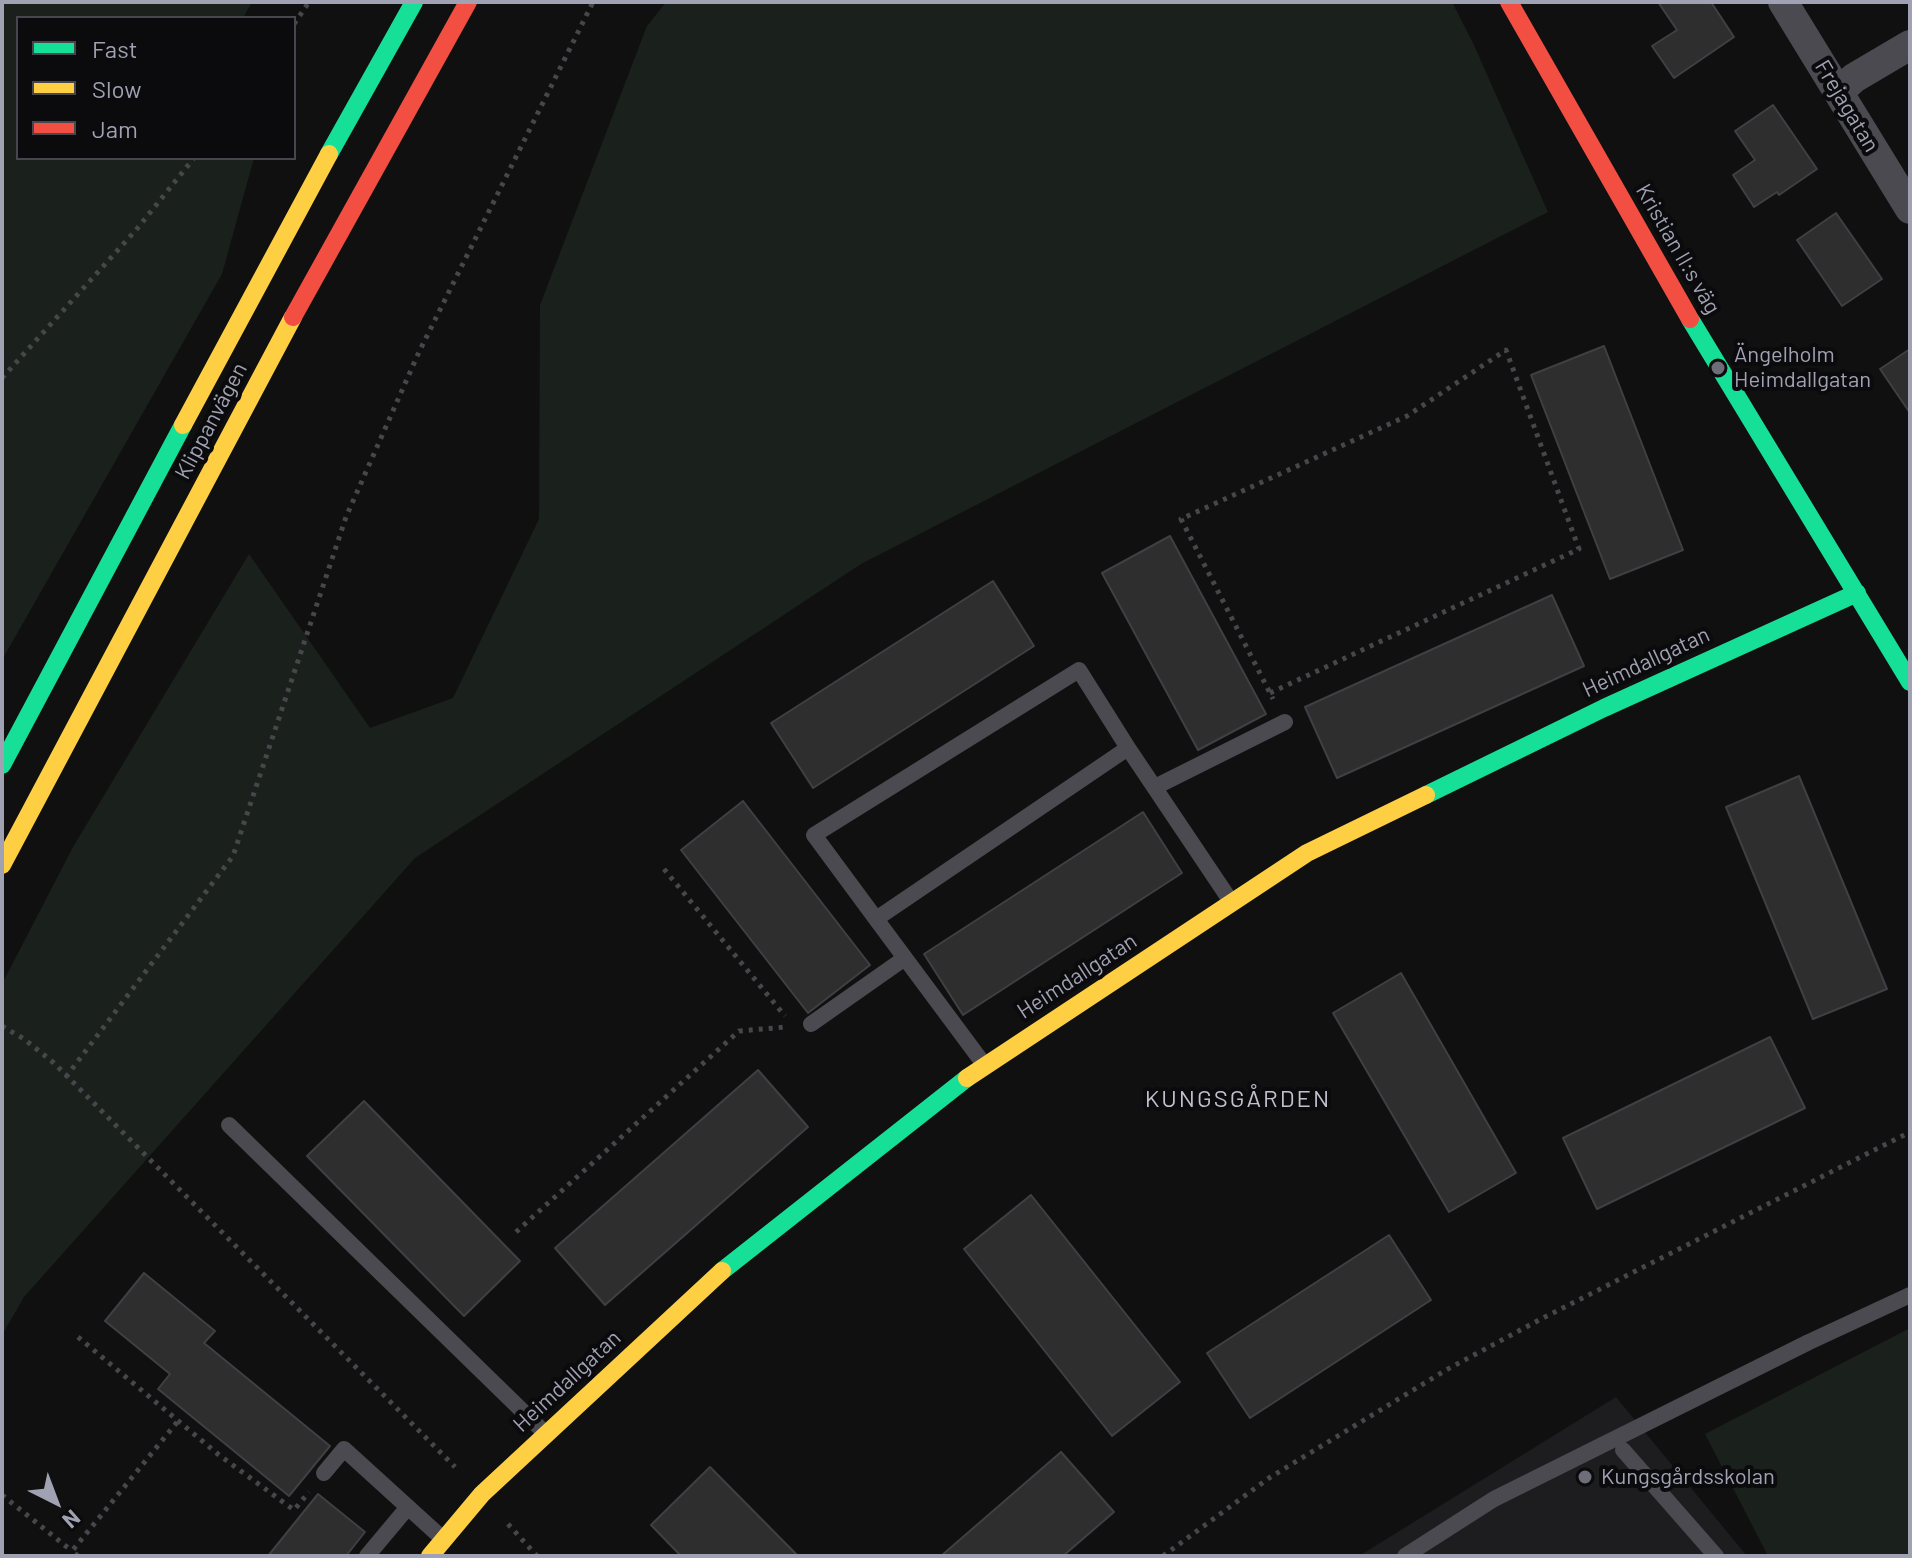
<!DOCTYPE html>
<meta charset="utf-8">
<style>
body{margin:0}
#map{position:relative;width:1912px;height:1558px;overflow:hidden;background:#101010;font-family:Barlow,sans-serif}
canvas{display:block}
.frame{position:absolute;inset:0;border:4px solid #a0a1b2;pointer-events:none}
.legend{position:absolute;left:16px;top:16px;width:280px;height:144px;box-sizing:border-box;background:#0b0a0c;border:2px solid #47464e;margin:0;padding:10px 14px;list-style:none;font-size:24px;color:#a0a1b2}
.legend li{display:flex;align-items:center;gap:16px;height:40px}
.legend b{width:40px;border:2px solid #47464e}
.north{position:absolute;left:16px;top:1462px;width:80px;height:80px;-webkit-text-stroke:6px #0b0a0c;paint-order:stroke;rotate:138deg;font-size:22px;font-weight:700;line-height:32px;text-align:center;color:#a0a1b2}
.north::after{content:'';display:block;margin:auto;width:28px;height:36px;background:#a0a1b2;clip-path:polygon(50% 0,100% 100%,50% 72%,0 100%)}
</style>
<div id="map">
<canvas width="1912" height="1558"></canvas>
<div class="frame"></div>
<ul class="legend">
<li><b style="height:10px;background:#16e098"></b>Fast</li>
<li><b style="height:10px;background:#ffcf43"></b>Slow</li>
<li><b style="height:10px;background:#f24e42"></b>Jam</li>
</ul>
<div class="north">N</div>
</div>
<script>
const c = document.querySelector('canvas').getContext('2d');
c.lineJoin = 'round';
function paint(path, color) { c.fillStyle = color; c.fill(path, 'evenodd'); }
const shape = rows => new Path2D(rows.map(r => 'M' + r).join(''));
function trace(path, color, width, dash) { c.strokeStyle = color; c.lineWidth = width; c.lineCap = dash ? 'butt' : 'round'; c.setLineDash(dash || []); c.stroke(path); }
function label(font, color, halo, rows, align = 'center') {
  c.font = font + ' Barlow,sans-serif'; c.lineWidth = 8; c.setLineDash([]); c.textBaseline = 'middle'; c.strokeStyle = halo; c.fillStyle = color; for (const [text, x, y, turn = 0] of rows) {
    c.save(); c.translate(x, y); c.rotate((+turn || 0) * Math.PI / 180); c.textAlign = isNaN(turn) ? turn : align; if (halo) c.strokeText(text, 0, 0); c.fillText(text, 0, 0); c.restore();
  }
}
const built = shape([
 [1616,1397,1747,1556,1359,1556]
]);
const green = shape([
 [2,2,252,2,243,18,18,18,18,158,254,158,222,274,2,660],
 [666,2,1452,2,1473,43,1548,212,861,564,415,858,24,1297,2,1335,2,984,73,847,249,554,370,728,453,698,539,519,540,305,647,26],
 [1910,1328,1910,1556,1768,1556,1705,1434]
]);
const building = shape([
 [1658,2,1711,2,1734,37,1674,78,1652,46,1677,30,1658,2],
 [1773,105,1817,169,1779,195,1777,192,1754,207,1733,175,1755,160,1735,131,1773,105],
 [1836,213,1882,279,1842,306,1797,240,1836,213],
 [1604,346,1683,550,1610,579,1531,375,1604,346],
 [1910,349,1910,413,1880,369,1910,349],
 [1170,536,1266,714,1198,750,1102,573,1170,536],
 [993,581,1034,646,813,788,771,723,993,581],
 [1552,595,1584,666,1337,778,1305,707,1552,595],
 [1799,776,1887,989,1813,1019,1726,807,1799,776],
 [743,801,870,965,808,1013,681,850,743,801],
 [1143,812,1182,873,963,1015,924,954,1143,812],
 [1401,973,1516,1173,1449,1212,1333,1013,1401,973],
 [1770,1037,1805,1108,1597,1209,1563,1138,1770,1037],
 [758,1070,808,1127,605,1305,555,1248,758,1070],
 [364,1101,520,1261,464,1316,307,1156,364,1101],
 [1031,1195,1180,1382,1112,1436,964,1249,1031,1195],
 [1389,1235,1431,1300,1250,1418,1207,1353,1389,1235],
 [144,1273,215,1331,204,1343,330,1446,289,1496,158,1389,170,1374,105,1321,144,1273],
 [1061,1452,1114,1512,1063,1556,941,1556,1061,1452],
 [710,1467,798,1556,681,1556,651,1525,710,1467],
 [318,1494,365,1532,346,1556,268,1556,318,1494]
]);
const path = shape([
 [294,24,309,2],
 [2,378,136,230,194,158],
 [1270,693,1579,549,1506,350,1407,416,1181,519,1270,693,1273,699],
 [664,869,785,1016],
 [2,1026,24,1039,54,1063,455,1467],
 [66,1077,233,856,346,517,419,352,593,2],
 [516,1232,739,1031,786,1027],
 [78,1337,219,1455,294,1510,309,1492],
 [2,1495,72,1551],
 [508,1524,537,1556],
 [78,1556,72,1551,178,1421],
 [1163,1556,1269,1478,1446,1370,1541,1319,1910,1132]
]);
const lane = shape([
 [1128,748,1232,903],
 [1155,787,1285,722],
 [876,919,1128,748,1079,670,814,835,876,919,983,1063],
 [811,1024,905,958],
 [229,1125,545,1433],
 [1623,1450,1716,1556],
 [324,1473,344,1449,443,1539],
 [367,1556,408,1507],
 [1405,1556,1494,1499,1809,1342,1910,1295]
]);
const street = shape([
 [1783,2,1910,209],
 [1839,92,1854,78,1910,45]
]);
const fast = shape([
 [329,154,414,2],
 [1690,319,1910,682],
 [2,765,183,425],
 [1426,795,1604,708,1857,593],
 [722,1271,967,1078]
]);
const slow = shape([
 [183,425,329,154],
 [2,865,293,317],
 [967,1078,1307,853,1426,795],
 [430,1556,482,1494,722,1271]
]);
const jam = shape([
 [1509,2,1690,319],
 [293,317,468,2]
]);
const markers = [
 [1718,368,8,"#6e6e79"],
 [1585,1477,8,"#6e6e79"]
];
const streetNames = [
 ["Frejagatan",1847,106,59],
 ["Kristian II:s väg",1678,249,60],
 ["Klippanvägen",211,421,-62],
 ["Heimdallgatan",1646,662,-25],
 ["Heimdallgatan",1077,976,-33],
 ["Heimdallgatan",567,1381,-43]
];
const poiNames = [
 ["Ängelholm",1734,355],
 ["Heimdallgatan",1734,380],
 ["Kungsgårdsskolan",1601,1477]
];
const neighbourhoodNames = [
 ["KUNGSGÅRDEN",1238,1099]
];
paint(built, '#1d1d1f');
paint(green, '#1a201c');
paint(building, '#2e2e2f');
trace(building, '#3f3f44', 2);
trace(path, '#46464b', 5, [4, 6]);
trace(lane, '#4a4a50', 16);
trace(street, '#4a4a50', 30);
trace(fast, '#16e098', 18);
trace(slow, '#ffcf43', 18);
trace(jam, '#f24e42', 18);
for (const [x, y, r, color] of markers) { const dot = new Path2D(); dot.arc(x, y, r, 0, 2 * Math.PI); c.fillStyle = color; c.fill(dot); trace(dot, '#0b0a0c', 3); }
label('22px', '#a0a1b2', '#0b0a0c', streetNames);
label('22px', '#a0a1b2', '#0b0a0c', poiNames, 'left');
c.letterSpacing = '2px';
label('24px', '#c1c1ce', '#0b0a0c', neighbourhoodNames);
c.letterSpacing = '0px';
</script>
